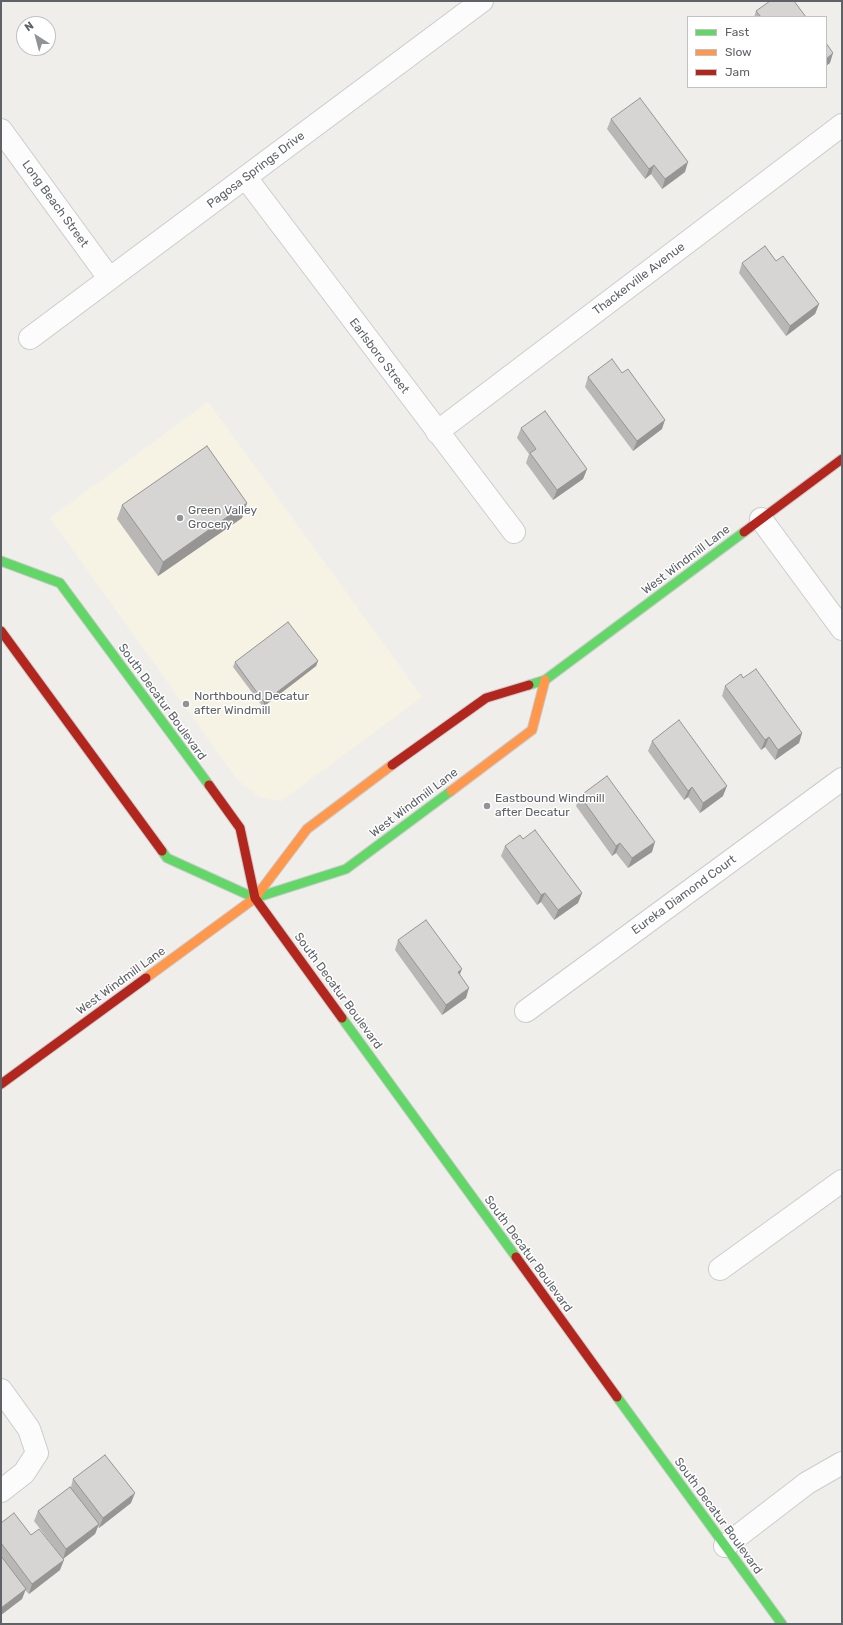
<!DOCTYPE html>
<style>
body{margin:0}
#map{position:relative;width:843px;height:1625px;overflow:hidden;background:#efeeea;font-family:Rubik,sans-serif}
canvas{display:block}
.frame{position:absolute;inset:0;border:2px solid #5f6368;pointer-events:none}
.legend{position:absolute;left:687px;top:16px;width:140px;height:72px;box-sizing:border-box;background:#fff;border:1px solid #bfc1c3;margin:0;padding:5px 7px;list-style:none;font-size:12px;color:#5f6368}
.legend li{display:flex;align-items:center;gap:8px;height:20px}
.legend b{width:20px;border:1px solid #bfc1c3}
.north{position:absolute;left:16px;top:16px;width:40px;height:40px;box-sizing:border-box;background:#fff;border:1px solid #bfc1c3;border-radius:50%;rotate:324deg;font-size:11px;font-weight:700;line-height:16px;text-align:center;color:#5f6368}
.north::after{content:'';display:block;margin:auto;width:14px;height:18px;background:#919496;clip-path:polygon(50% 0,100% 100%,50% 72%,0 100%)}
</style>
<div id="map">
<canvas width="843" height="1625"></canvas>
<div class="frame"></div>
<ul class="legend">
<li><b style="height:5px;background:#63d668"></b>Fast</li>
<li><b style="height:5px;background:#ff974d"></b>Slow</li>
<li><b style="height:5px;background:#b3261e"></b>Jam</li>
</ul>
<div class="north">N</div>
</div>
<script>
const c = document.querySelector('canvas').getContext('2d');
c.lineJoin = 'round';
function paint(path, color) { c.fillStyle = color; c.fill(path, 'evenodd'); }
const shape = rows => new Path2D(rows.map(r => 'M' + r).join(''));
function trace(path, color, width, dash) { c.strokeStyle = color; c.lineWidth = width; c.lineCap = dash ? 'butt' : 'round'; c.setLineDash(dash || []); c.stroke(path); }
function label(font, color, halo, rows, align = 'center') {
  c.font = font + ' Rubik,sans-serif'; c.lineWidth = 3; c.setLineDash([]); c.textBaseline = 'middle'; c.strokeStyle = halo; c.fillStyle = color; for (const [text, x, y, turn = 0] of rows) {
    c.save(); c.translate(x, y); c.rotate((+turn || 0) * Math.PI / 180); c.textAlign = isNaN(turn) ? turn : align; if (halo) c.strokeText(text, 0, 0); c.fillText(text, 0, 0); c.restore();
  }
}
const commercial = shape([
 [208,402,422,697,281,801,259,797,237,779,50,518]
]);
const street = shape([
 [1,130,109,278],
 [246,178,514,532],
 [30,338,482,1],
 [437,432,842,125],
 [761,519,842,629],
 [526,1011,842,779],
 [720,1269,842,1181],
 [1,1390,29,1429,37,1453,24,1473,1,1491],
 [725,1546,807,1483,842,1463]
]);
const fast = shape([
 [1,561,60,583,209,785],
 [529,685,545,680,744,532],
 [162,851,167,858,255,898],
 [255,898,346,869,451,791],
 [342,1018,516,1257],
 [617,1397,782,1624]
]);
const slow = shape([
 [451,791,532,730,545,680],
 [146,978,255,898,307,829,392,765]
]);
const jam = shape([
 [744,532,842,459],
 [1,631,162,851],
 [392,765,486,698,529,685],
 [209,785,240,828,255,898,342,1018],
 [1,1084,146,978],
 [516,1257,617,1397]
]);
const wall = shape([
 [756,11,806,17,754,17],
 [611,119,685,172,662,189,651,174,645,179,607,129],
 [776,261,819,304,815,314,786,336,739,273,742,263],
 [588,377,662,429,633,451,585,387],
 [521,428,587,469,583,479,553,500,526,463,529,454,517,438],
 [247,503,242,518,158,576,117,519,122,505],
 [318,661,316,666,263,707,233,667,235,662],
 [743,678,802,733,799,743,775,760,765,747,761,750,722,696,725,686],
 [652,741,723,796,700,813,688,797,684,800,648,751],
 [580,796,652,852,628,868,616,853,612,856,576,806],
 [523,839,582,893,578,903,554,920,541,902,537,905,501,856,505,846],
 [398,940,460,975,466,998,442,1015,395,950],
 [73,1479,131,1503,99,1528,98,1526,95,1534,63,1559,34,1521,38,1511,71,1487],
 [1,1523,31,1535,60,1570,29,1594,25,1590,22,1599,1,1615]
]);
const shadedWall = shape([
 [833,53,830,63,826,66,826,59],
 [688,162,685,172,662,189,665,179],
 [654,165,651,174,645,179,649,169],
 [819,304,815,314,786,336,790,326],
 [665,420,662,429,633,451,637,441],
 [587,469,583,479,553,500,557,490],
 [247,503,242,518,158,576,163,562],
 [318,661,316,666,263,707,264,702],
 [802,733,799,743,775,760,778,750],
 [769,737,765,747,761,750,765,740],
 [727,786,723,796,700,813,703,803],
 [692,787,688,797,684,800,688,791],
 [655,842,652,852,628,868,632,858],
 [620,843,616,853,612,856,616,846],
 [545,893,541,902,537,905,541,895],
 [582,893,578,903,554,920,558,910],
 [462,969,458,979,458,972],
 [469,988,466,998,442,1015,446,1005],
 [135,1493,131,1503,99,1528,103,1518],
 [99,1524,95,1534,63,1559,66,1549],
 [64,1560,60,1570,29,1594,32,1584],
 [26,1589,22,1599,1,1615,1,1608]
]);
const building = shape([
 [770,1,794,1,806,17,761,17,756,11,770,1],
 [826,43,833,53,826,59,826,43],
 [640,98,688,162,665,179,654,165,649,169,611,119,640,98],
 [765,246,776,261,783,256,819,304,790,326,742,263,765,246],
 [612,359,622,373,628,369,665,420,637,441,588,377,612,359],
 [545,411,587,469,557,490,530,453,536,449,521,428,545,411],
 [207,446,247,503,163,562,122,505,207,446],
 [288,622,318,661,264,702,235,662,288,622],
 [756,669,802,733,778,750,769,737,765,740,725,686,741,674,743,678,756,669],
 [679,720,727,786,703,803,692,787,688,791,652,741,679,720],
 [607,776,655,842,632,858,620,843,616,846,580,796,607,776],
 [535,830,582,893,558,910,545,893,541,895,505,846,520,835,523,839,535,830],
 [426,920,462,969,458,972,469,988,446,1005,398,940,426,920],
 [105,1455,135,1493,103,1518,73,1479,105,1455],
 [70,1487,99,1524,66,1549,38,1511,70,1487],
 [14,1513,31,1535,39,1529,64,1560,32,1584,1,1543,1,1523,14,1513],
 [1,1556,26,1589,1,1608,1,1556]
]);
const markers = [
 [180,518,4,"#919496"],
 [186,704,4,"#919496"],
 [487,806,4,"#919496"]
];
const streetNames = [
 ["Pagosa Springs Drive",256,170,-37],
 ["Long Beach Street",55,204,54],
 ["Thackerville Avenue",639,279,-37],
 ["Earlsboro Street",379,356,53],
 ["West Windmill Lane",686,560,-37],
 ["South Decatur Boulevard",162,702,54],
 ["West Windmill Lane",414,803,-37],
 ["Eureka Diamond Court",684,895,-36],
 ["West Windmill Lane",121,981,-36],
 ["South Decatur Boulevard",338,991,54],
 ["South Decatur Boulevard",528,1254,54],
 ["South Decatur Boulevard",718,1516,54]
];
const poiNames = [
 ["Green Valley",188,511],
 ["Grocery",188,525],
 ["Northbound Decatur",194,697],
 ["after Windmill",194,711],
 ["Eastbound Windmill",495,799],
 ["after Decatur",495,813]
];
paint(commercial, '#f7f3e4');
trace(street, '#cbcccc', 24);
trace(fast, '#cacacb', 11);
trace(slow, '#cacacb', 11);
trace(jam, '#cacacb', 11);
trace(street, '#fdfcfc', 22);
trace(fast, '#63d668', 9);
trace(slow, '#ff974d', 9);
trace(jam, '#b3261e', 9);
paint(wall, '#b8b7b5');
paint(shadedWall, '#969594');
paint(building, '#d6d5d3');
trace(building, '#969594', 1);
for (const [x, y, r, color] of markers) { const dot = new Path2D(); dot.arc(x, y, r, 0, 2 * Math.PI); c.fillStyle = color; c.fill(dot); trace(dot, '#fff', 1.5); }
label('12px', '#5f6368', '#fff', streetNames);
label('12px', '#5f6368', '#fff', poiNames, 'left');
</script>
